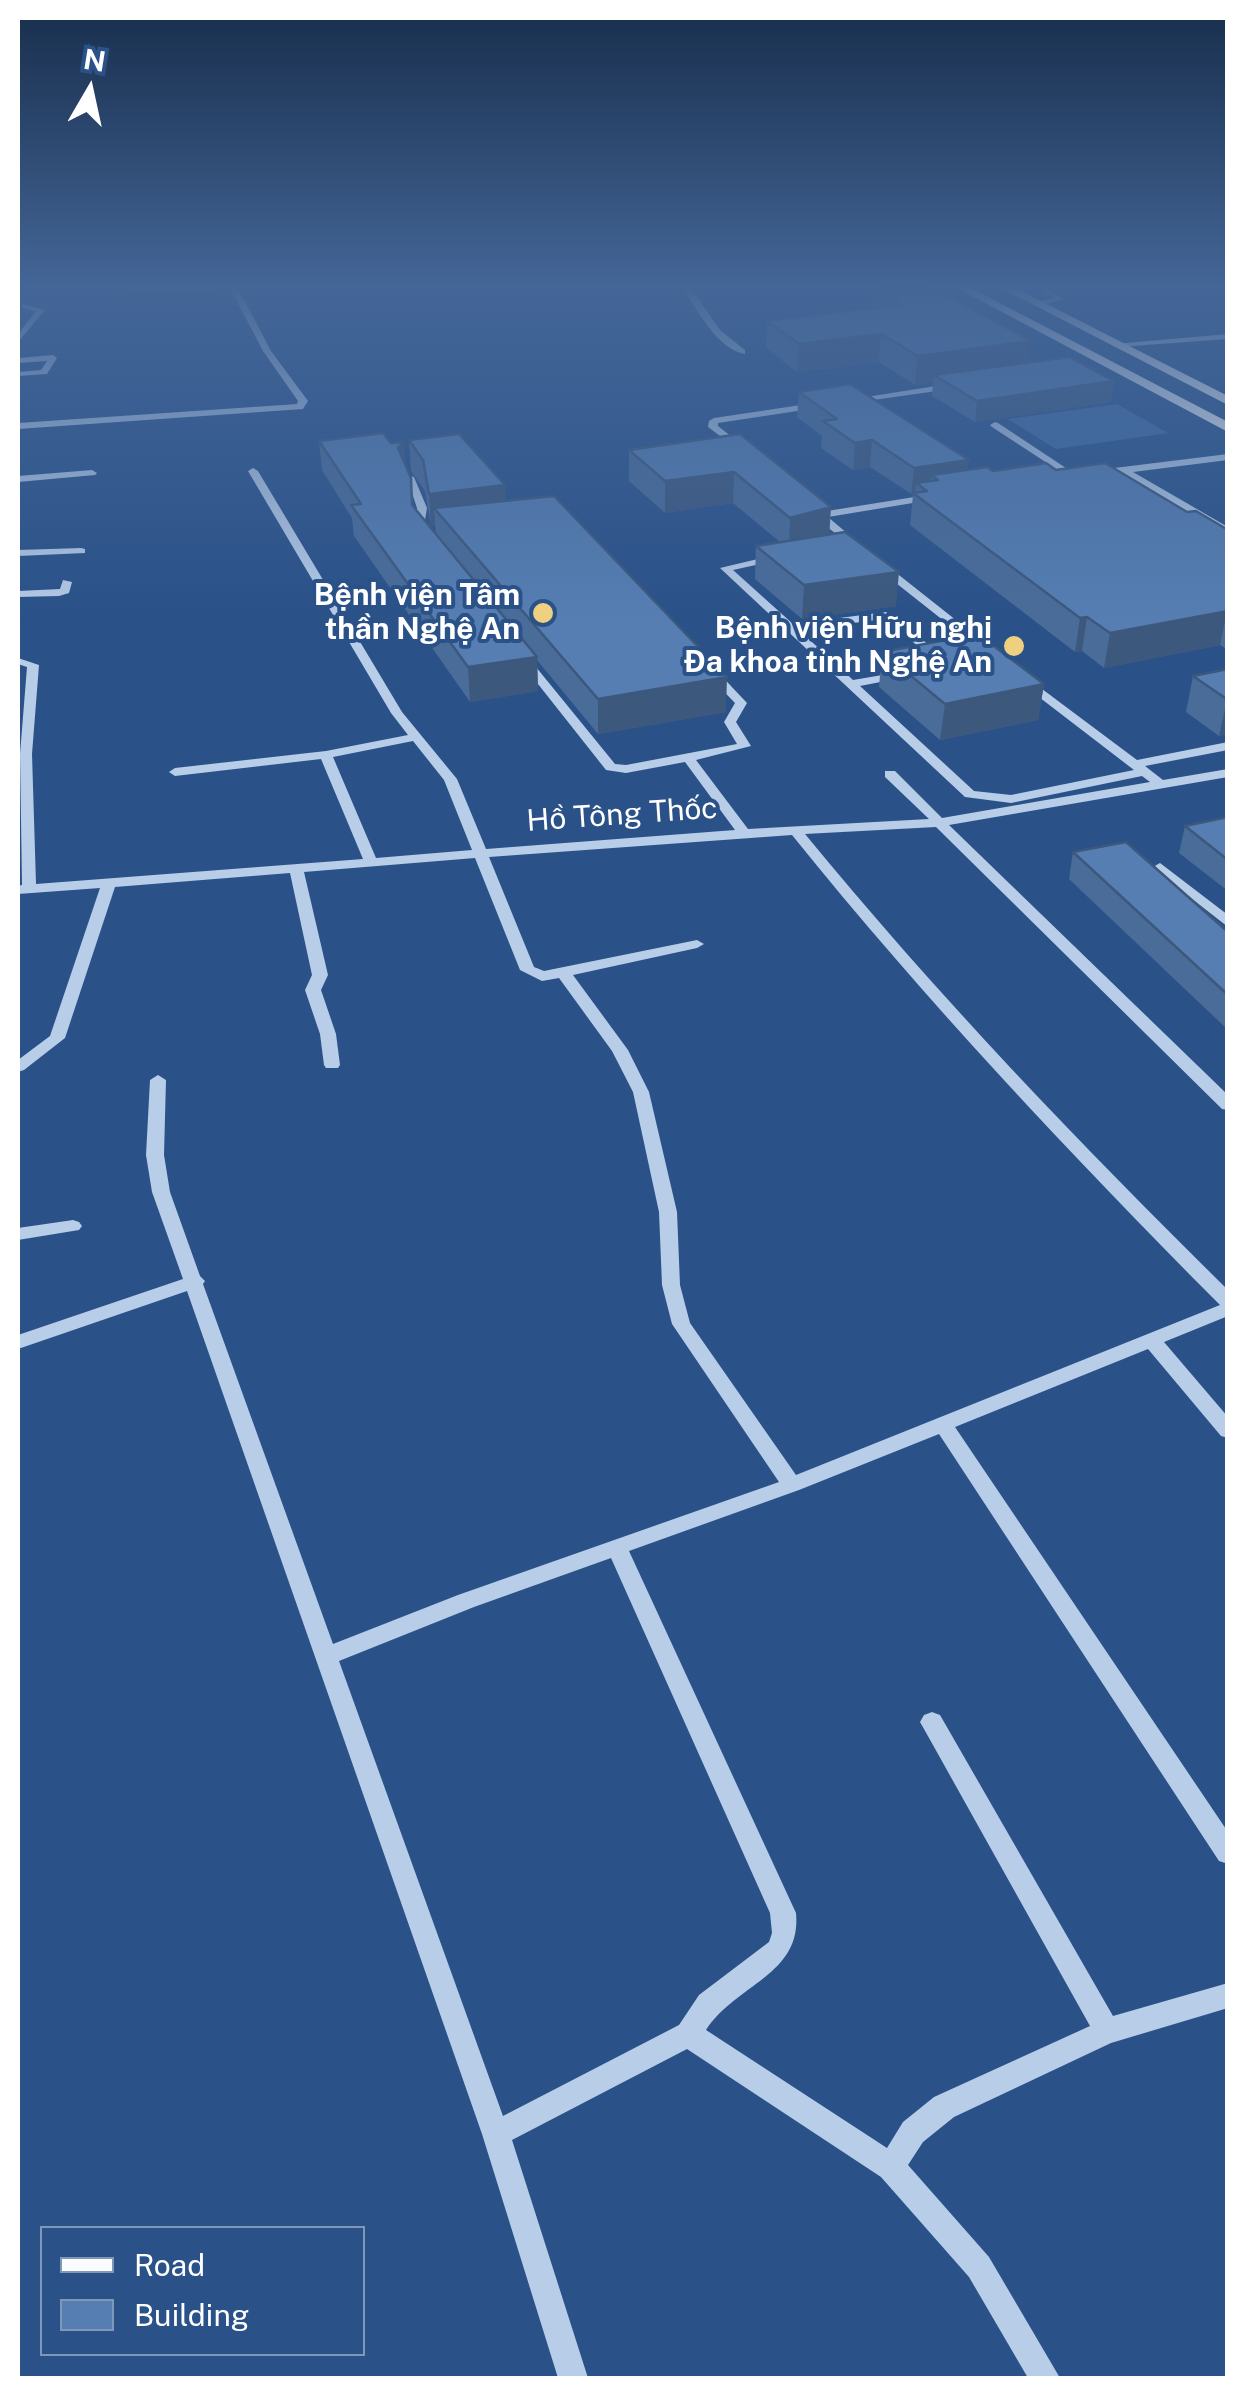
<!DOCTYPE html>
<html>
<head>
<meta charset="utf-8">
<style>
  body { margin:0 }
  #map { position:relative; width:1245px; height:2396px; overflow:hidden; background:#2a5289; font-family:"Public Sans",sans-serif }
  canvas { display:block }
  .frame { position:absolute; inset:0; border:20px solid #fff; pointer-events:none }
  .legend { position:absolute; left:40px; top:2226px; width:325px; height:130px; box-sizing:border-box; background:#2a5289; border:2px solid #7f97b8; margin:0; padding:12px 18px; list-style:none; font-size:30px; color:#fff }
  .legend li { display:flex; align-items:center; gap:20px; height:50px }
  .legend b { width:50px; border:2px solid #7f97b8 }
  .north { position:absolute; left:40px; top:40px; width:100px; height:100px; -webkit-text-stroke:8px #2a5289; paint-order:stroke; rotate:9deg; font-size:28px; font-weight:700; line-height:40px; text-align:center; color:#fff }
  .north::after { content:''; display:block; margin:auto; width:35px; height:45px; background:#fff; clip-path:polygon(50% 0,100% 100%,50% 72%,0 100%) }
</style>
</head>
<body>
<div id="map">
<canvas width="1245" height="2396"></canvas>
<div class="frame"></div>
<ul class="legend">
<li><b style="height:12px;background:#fafcfe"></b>Road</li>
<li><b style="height:28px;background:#567eb2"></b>Building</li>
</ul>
<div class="north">N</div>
</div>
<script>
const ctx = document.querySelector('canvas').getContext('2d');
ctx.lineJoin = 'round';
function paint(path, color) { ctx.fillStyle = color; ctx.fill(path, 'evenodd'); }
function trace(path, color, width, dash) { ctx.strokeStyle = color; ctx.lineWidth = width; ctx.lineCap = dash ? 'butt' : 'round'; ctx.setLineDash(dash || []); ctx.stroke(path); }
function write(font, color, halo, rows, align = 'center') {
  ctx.font = font + ' "Public Sans",sans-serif'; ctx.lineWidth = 8; ctx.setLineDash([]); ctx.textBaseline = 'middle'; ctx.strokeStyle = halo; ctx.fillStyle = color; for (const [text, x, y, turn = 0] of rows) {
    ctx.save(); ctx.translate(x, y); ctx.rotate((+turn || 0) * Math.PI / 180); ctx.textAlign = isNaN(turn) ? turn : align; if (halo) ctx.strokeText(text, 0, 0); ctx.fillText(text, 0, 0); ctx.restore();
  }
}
const green = new Path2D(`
  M1117,404L1168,433L1056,449L1008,419Z`);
const minor = new Path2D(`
  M121,288H218L214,290H125Z
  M230,288H238L271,351L308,401L303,409L18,429V423L297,404L298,401L263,351Z
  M683,288H691L720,330L745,350V354C717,349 698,311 683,288Z
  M1036,288H1045L1064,299L1038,306V302L1053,298Z
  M22,304L45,310L18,342V334L36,311L22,308Z
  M1228,334V339L1118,347L1114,344Z
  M53,355L57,358L47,374L18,376V372L41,370L47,361L18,363V358Z
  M955,383L958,388L852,403L847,400Z
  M821,402L824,407L718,423V426L746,448V452L743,453L708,427L709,421L714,418Z
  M995,422L998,423L1078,476L1070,478L992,427L990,425Z
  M1228,454V460L1133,472L1228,527V535L1121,473L1098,476L1093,473L1098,470Z
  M253,468L258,471L402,712L457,779L486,849L735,830L685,762L626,773L606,770L519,660L517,658L523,654L527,656L615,764L626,765L737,744L724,722L735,703L704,671L714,668L747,703L736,722L751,746L696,760L748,829L929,819L885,777V771H895L942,818L1150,782L1142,776L1011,803L965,797L720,568L779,554L784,557L783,559L733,570L793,624L886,612L946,658V662H938L884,619L799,630L853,680L906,671V677L860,686L974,791L1011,795L1134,770L1022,684V678L1026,677L1137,760L1228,742V750L1145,766L1163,780L1228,769V777L949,825L1228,1095V1110L1222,1109L936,827L805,834C937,995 1080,1144 1228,1290V1316L1164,1342L1228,1417V1438L1221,1436L1148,1349L955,1427L1228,1832V1864L1219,1861L939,1434L799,1490L629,1551L796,1913C802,1975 736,1984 706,2030L887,2148L903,2122L934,2097L1090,2026L924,1729L920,1722L924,1715L932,1712L940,1715L1113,2016L1228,1983V2008L1111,2043L954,2117L923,2142L908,2165L989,2257L1060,2378H1028L969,2277L881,2177L687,2049L512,2140L588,2378H558L482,2134L187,1291L18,1349V1335L183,1279L152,1192L146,1155L150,1080L158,1075L166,1080L164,1155L170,1192L200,1276L205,1281L203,1284L333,1644L458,1595L779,1482L672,1324L662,1285L659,1212L633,1092L612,1051L559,978L542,981L520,970L475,858L304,872L328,975L321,990L336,1034L340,1065L338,1068H326L324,1065L320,1034L305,990L312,975L290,873L115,887L65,1038L24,1070L18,1072V1060L50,1036L100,888L18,894V886L22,885L20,754L27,667L18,664V658L39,665L32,754L36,884L363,859L321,759L175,776L169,772L175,768L326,751L408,735L391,713L248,471ZM413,741L444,780L472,850L376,858L333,757ZM792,835C925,1000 1070,1154 1220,1305L796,1475L690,1323L680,1285L677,1212L649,1092L628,1050L573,975L697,948L704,944L697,940L544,971L534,967L489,857ZM611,1558L770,1913L772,1933L769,1942L699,1995L679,2025L503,2116L339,1661L474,1607Z
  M92,470L97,473L95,475L18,482V476Z
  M406,475L414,477L427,508L424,526L428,538H420L414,526L417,508Z
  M933,494L938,497L937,499L828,517L861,545L862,547L857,550L818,520L819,514L814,509L819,506L827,511Z
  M81,548L85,549V553L18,556V550Z
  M877,564H885L990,647V651H982L877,568Z
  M63,580L72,582L69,593L59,596L18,597V591L60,589Z
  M1160,863L1228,915V927L1155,870L1153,867Z
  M73,1220L79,1222L82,1226L79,1230L18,1240V1228Z`);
const major = new Path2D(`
  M957,288H971L1228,422V432Z
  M1001,288H1015L1228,396V405Z`);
const wall = new Path2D(`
  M872,288H932L1028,362L1114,381L1111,402L975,422L932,396L933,382L915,385L879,362L797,372L766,348L767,321L871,308Z
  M799,392L968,470L993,471L1056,470L1187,512L1228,530V650L1220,645L1104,668L1082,651L1075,652L910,525L913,495L870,467L853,470L821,448L822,436L797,417Z
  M740,434L829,534L896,606L802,619L755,579L756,546L780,542L733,503L665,513L629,481V450Z
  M409,440L506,501L726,712L598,734L537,660L538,691L470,702L354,536L352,518L322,470L319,441L405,464L411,478L413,506L436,534L435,525L431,526L425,491L411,471Z
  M882,652L1044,684L1038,720L940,740L879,687Z
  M1228,669V734L1219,736L1186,712L1193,676Z
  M1228,817V891L1179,853L1185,826Z
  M1073,852L1228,932V1030L1069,879Z`);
const shadedWall = new Path2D(`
  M881,334L879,362L797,372L799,344Z
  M1031,341L1027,370L934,375L933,382L915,385L918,356Z
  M1114,381L1111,402L975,422L977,401Z
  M872,440L870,467L853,470L855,443Z
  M404,442L406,472L398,448Z
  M969,460L966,487L938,480L931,475L929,493L916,483L915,494L913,493L911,495L914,468Z
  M734,472L733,503L665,513V481Z
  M505,485L506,517L434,508L435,525L431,526L429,494Z
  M831,507L829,539L789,550L790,518Z
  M899,572L896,606L802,619L804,585Z
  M1227,611L1220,645L1104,668L1110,633Z
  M1087,617L1082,651L1075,652L1080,618Z
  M537,657L538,691L470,702L468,667Z
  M727,677L726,712L598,734V699Z
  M1044,684L1038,720L940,740L945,704Z
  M1227,700L1228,734L1219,736Z`);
const building = new Path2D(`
  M875,288H932L1031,341L918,356L881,334L799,344L767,321L901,304Z
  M1069,357L1114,381L977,401L934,375Z
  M850,384L969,460L914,468L872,440L855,443L823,421L837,419L799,392Z
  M383,433L391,443L404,442L398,448L411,478L412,505L537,657L468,667L351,505L361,504L319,441Z
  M459,434L505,485L429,494L423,460L409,440Z
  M740,434L831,507L790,518L734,472L665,481L629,450Z
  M1046,463L1056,470L1105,463L1187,512L1196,511L1228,530V611L1110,633L1087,617L1080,618L913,493L927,491L916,483L938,480L931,475L987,467L993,471Z
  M554,496L727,677L598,699L434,508Z
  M845,532L899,572L804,585L756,546Z
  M978,634L1044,684L945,704L882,652Z
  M1228,669V700L1193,676Z
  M1228,817V860L1185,826Z
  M1126,842L1228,932V995L1073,852Z`);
const markers = [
  [543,613,12,"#efd080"],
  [1014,646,12,"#efd080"]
];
const farPoinames = [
  ["Bệnh viện Tâm",520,596],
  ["thần Nghệ An",520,630],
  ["Bệnh viện Hữu nghị",992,629],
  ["Đa khoa tỉnh Nghệ An",992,663]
];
const farStreetnames = [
  ["Hồ Tông Thốc",622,815,-4]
];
paint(green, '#3f6ca5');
paint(minor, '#b8cde8');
paint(major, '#fafcfe');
paint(wall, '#4a6c99');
paint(shadedWall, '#3c587d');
paint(building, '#567eb2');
trace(building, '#3c587d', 2.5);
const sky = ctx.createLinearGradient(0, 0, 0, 623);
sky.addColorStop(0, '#172d4b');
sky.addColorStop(0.46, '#446697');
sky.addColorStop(1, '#44669700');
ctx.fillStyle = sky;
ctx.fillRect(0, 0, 1245, 623);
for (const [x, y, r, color] of markers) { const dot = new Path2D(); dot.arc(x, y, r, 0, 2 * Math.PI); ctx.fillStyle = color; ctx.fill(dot); trace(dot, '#2a5289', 4); }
write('bold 30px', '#fff', '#2a5289', farPoinames, 'right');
write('30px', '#fff', '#2a5289', farStreetnames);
</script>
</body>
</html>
